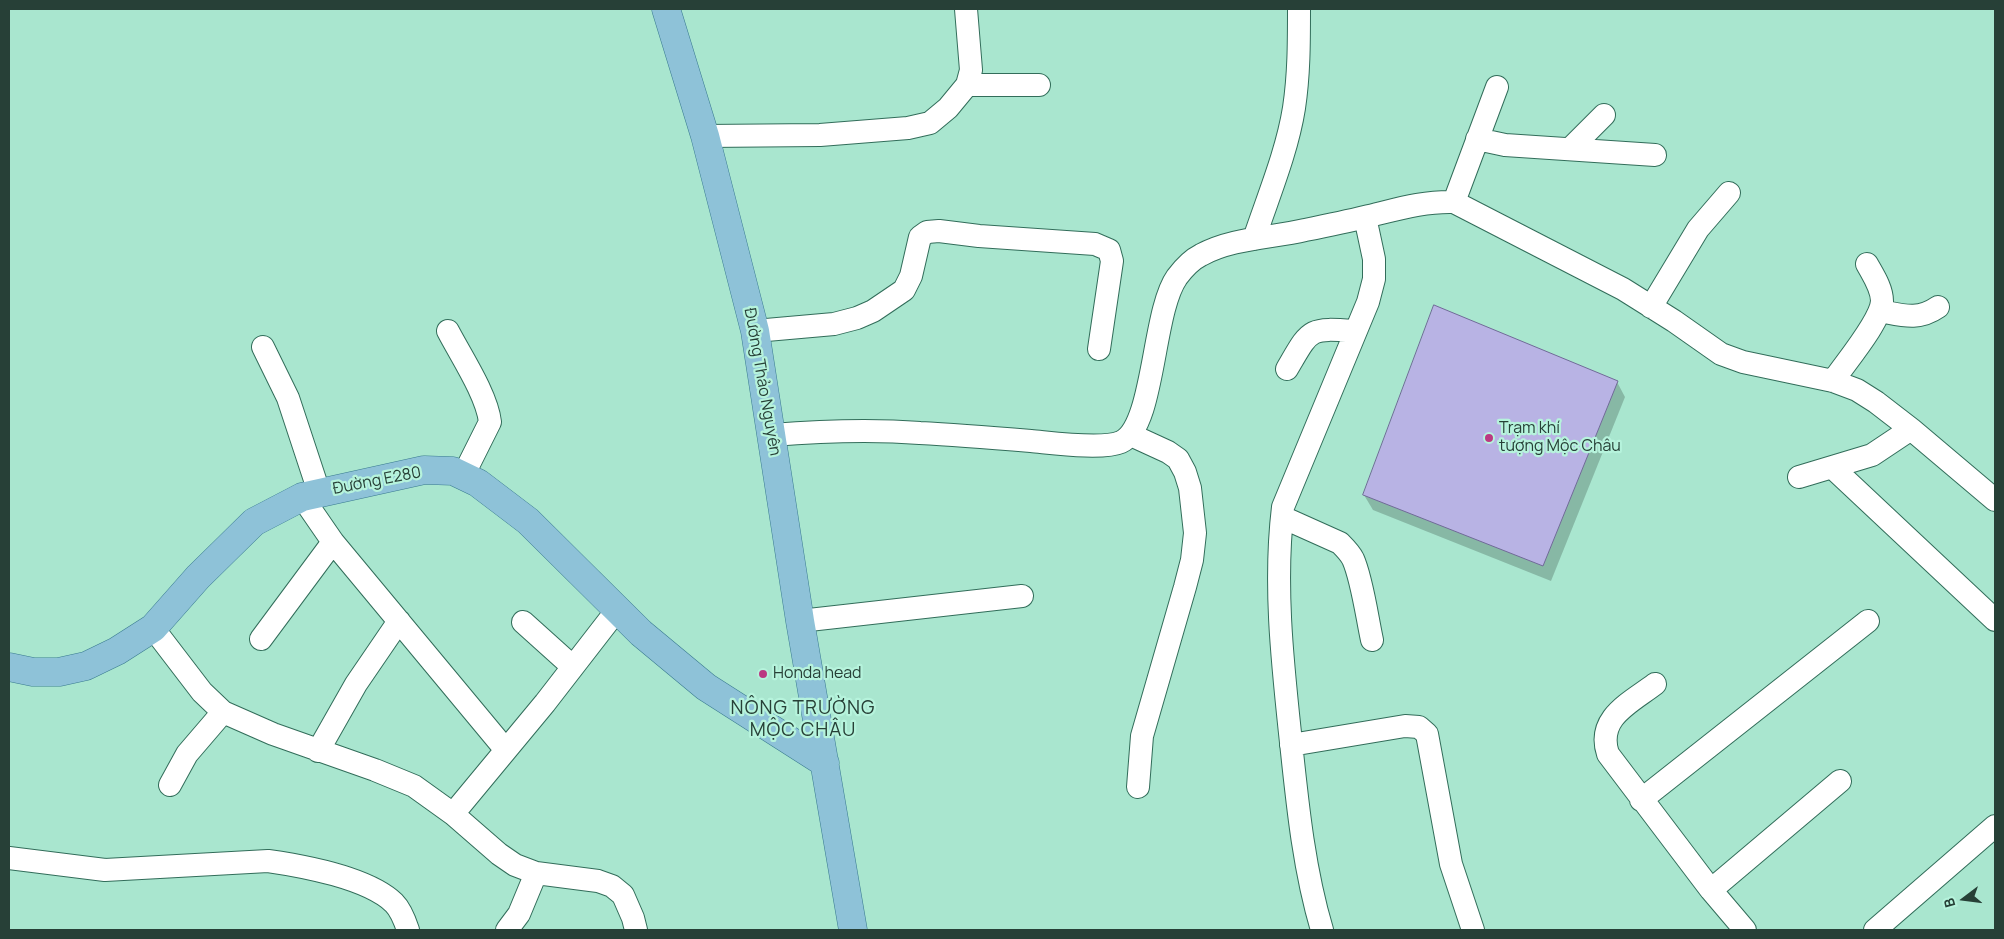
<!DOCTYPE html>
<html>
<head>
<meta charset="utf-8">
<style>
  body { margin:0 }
  #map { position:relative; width:2004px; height:939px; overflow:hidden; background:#a9e6cf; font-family:Manrope,sans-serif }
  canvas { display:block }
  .frame { position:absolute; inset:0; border:10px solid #274037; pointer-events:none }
  .north { position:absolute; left:1939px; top:874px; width:50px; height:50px; -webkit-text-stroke:4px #b6f3dc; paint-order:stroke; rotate:255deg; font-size:14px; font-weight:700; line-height:20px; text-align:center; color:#274037 }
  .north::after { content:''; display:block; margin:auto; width:18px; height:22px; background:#274037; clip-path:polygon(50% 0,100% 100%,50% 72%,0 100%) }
</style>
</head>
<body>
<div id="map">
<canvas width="2004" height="939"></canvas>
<div class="frame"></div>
<div class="north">B</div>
</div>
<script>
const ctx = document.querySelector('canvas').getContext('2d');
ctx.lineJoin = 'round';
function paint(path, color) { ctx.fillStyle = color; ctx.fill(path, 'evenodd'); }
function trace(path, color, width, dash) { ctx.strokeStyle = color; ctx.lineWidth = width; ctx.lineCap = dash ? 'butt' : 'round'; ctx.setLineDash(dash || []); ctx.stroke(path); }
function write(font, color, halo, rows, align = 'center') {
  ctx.font = font + ' Manrope,sans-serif'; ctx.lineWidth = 4.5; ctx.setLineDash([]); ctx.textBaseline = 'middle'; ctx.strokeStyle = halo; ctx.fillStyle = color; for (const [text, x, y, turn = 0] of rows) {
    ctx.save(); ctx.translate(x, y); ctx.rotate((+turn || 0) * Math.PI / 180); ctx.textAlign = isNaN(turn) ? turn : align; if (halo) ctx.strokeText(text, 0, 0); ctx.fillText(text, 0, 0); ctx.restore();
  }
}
const shadow = new Path2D(`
  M1617,382L1625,397L1551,581L1373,510L1364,495Z`);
const building = new Path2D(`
  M1434,305L1618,381L1543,566L1363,495Z`);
const minor = new Path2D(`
  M967,85H1039
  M705,136L820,135L908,128L930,123L948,108L967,85L971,70L966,9
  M1477,139L1505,145L1655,155
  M1570,149L1604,115
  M1454,202L1497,87
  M1254,239C1268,197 1287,152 1294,108C1299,75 1299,42 1299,9
  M1651,307L1698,229L1729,193
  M1880,311C1902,315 1918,321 1938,307
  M448,331C461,356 487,395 490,422L463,476
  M755,331L834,324L857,318L873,311L904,290L911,276L920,237L927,232L939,231L979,236L1095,244L1109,250L1112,261L1099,349
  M263,347L288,398L319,492
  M1287,369C1311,328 1308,328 1355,331
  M1833,381C1845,363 1881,321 1882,301C1882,288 1873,275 1867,264
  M772,435C821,431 870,429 920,433C957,435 994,438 1031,441C1053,443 1102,450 1121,442C1155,426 1152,312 1177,277C1183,269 1191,260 1201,255C1232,238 1271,238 1305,230C1325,226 1345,222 1365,217C1395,210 1423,201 1454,202L1623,289L1674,321L1721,354L1743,362L1833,381L1857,390L1876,402L1911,429L1995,500
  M1131,435L1168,452L1178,459L1185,472L1190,488L1195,533L1192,560L1185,587L1142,736L1138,787
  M1833,468L1995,620
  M1799,477L1872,455L1911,429
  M302,497L333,542L505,749
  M1282,517L1340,543C1345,548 1350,553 1353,559C1362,579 1367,617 1372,640
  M800,621L1022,596
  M523,622L573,667
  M153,628L202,692L223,712L273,734L375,770L414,786L453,814L499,854L515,865L536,873L598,881L612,886L623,895L633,918L636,930
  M261,639L333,542
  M1655,684C1630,703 1596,718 1608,754L1711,890L1745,930
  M1291,745L1405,726L1419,727L1427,734L1451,864L1473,930
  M318,751L356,684L399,621
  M170,785L187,754L223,712
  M1641,800L1868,621
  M453,814L545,703L617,610
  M9,858L105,870L268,861C303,866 368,878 394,903C401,910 405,921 408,930
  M1711,890L1840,781
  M507,930L519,914L536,873
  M1322,930C1303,866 1297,799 1290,733C1282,658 1274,582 1283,507L1368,302L1374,279V259L1365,217
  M1875,930L1995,826`);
const major = new Path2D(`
  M666,9L705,136L755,331L800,621L853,930
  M9,667L33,672H59L86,666L117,651L153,628L198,577L254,522L302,497L424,470L453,471L478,483L528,521L641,633L706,687L825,763`);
const markers = [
  [1489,438,5,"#bb3982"],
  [763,674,5,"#bb3982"]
];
const streetNames = [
  ["Đường Thảo Nguyên",762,382,80],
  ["Đường E280",377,481,-11]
];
const poiNames = [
  ["Trạm khí",1499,429],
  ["tượng Mộc Châu",1499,447],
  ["Honda head",773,674]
];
const quarterNames = [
  ["NÔNG TRƯỜNG",803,709],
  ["MỘC CHÂU",803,731]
];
paint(shadow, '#0003');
paint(building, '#b8b3e4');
trace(building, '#706a97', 1);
trace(minor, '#326d5a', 24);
trace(major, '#397a8f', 29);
trace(minor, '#fff', 22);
trace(major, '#8ec2d8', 28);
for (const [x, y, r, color] of markers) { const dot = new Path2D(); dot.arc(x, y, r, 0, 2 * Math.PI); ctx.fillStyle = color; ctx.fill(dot); trace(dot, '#b6f3dc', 2); }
write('16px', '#274037', '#b6f3dc', streetNames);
write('16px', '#274037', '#b6f3dc', poiNames, 'left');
ctx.letterSpacing = '1px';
write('19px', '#274037', '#b6f3dc', quarterNames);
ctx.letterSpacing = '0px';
</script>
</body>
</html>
